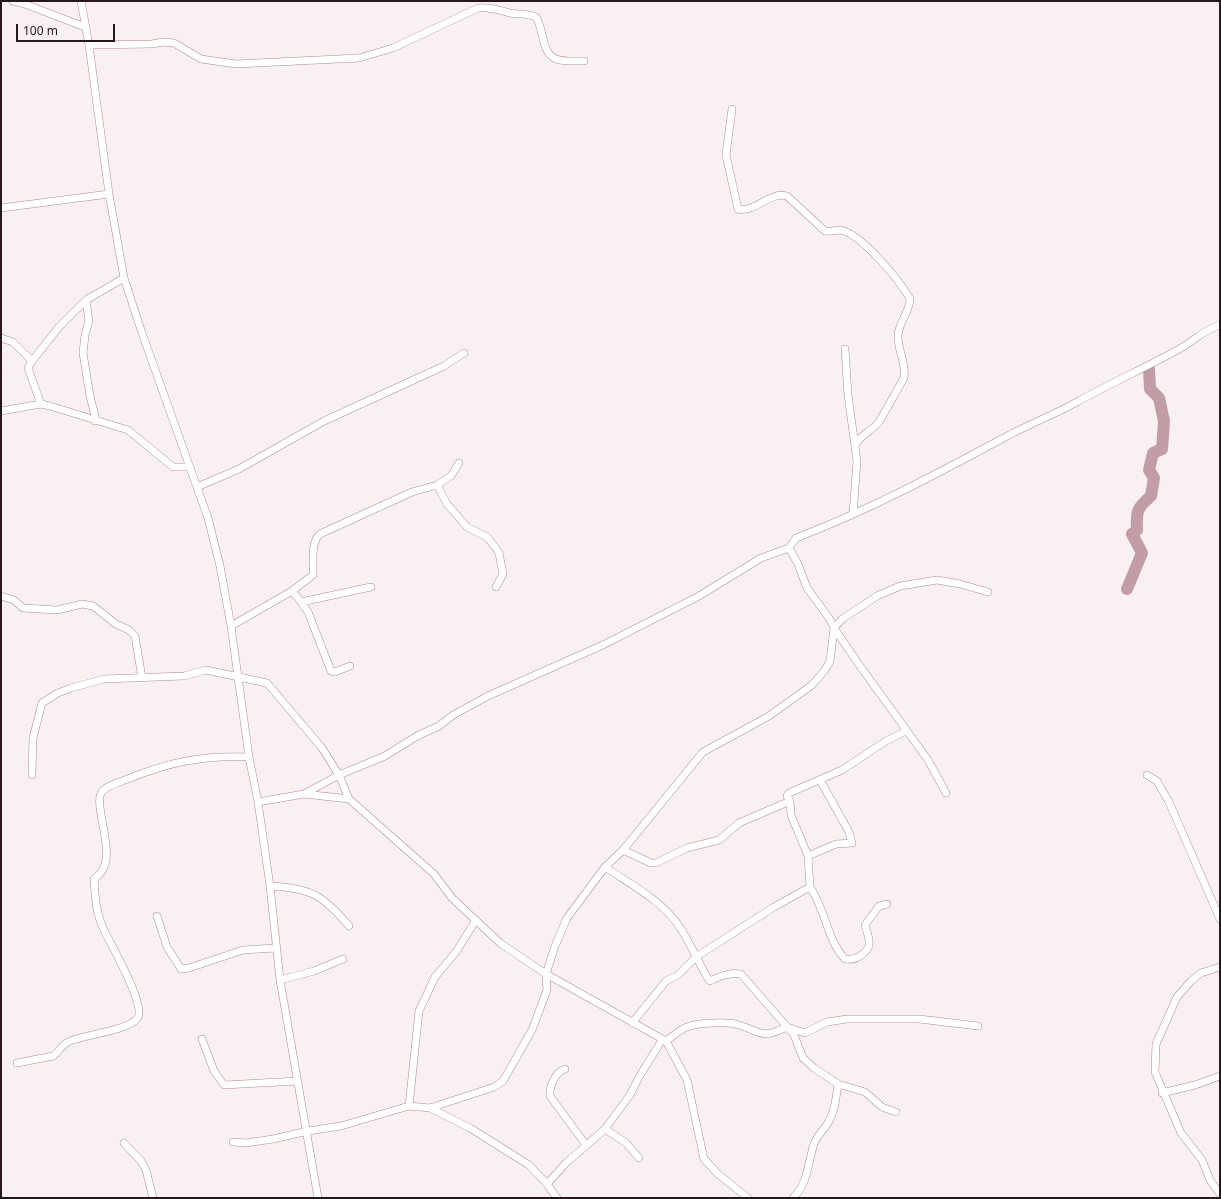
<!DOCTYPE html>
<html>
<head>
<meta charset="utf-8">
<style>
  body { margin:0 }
  #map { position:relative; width:1221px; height:1199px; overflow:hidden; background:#f9f0f2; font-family:"Noto Sans",sans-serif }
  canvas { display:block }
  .frame { position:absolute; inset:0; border:2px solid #26171b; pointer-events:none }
  .scale { position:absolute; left:16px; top:24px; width:99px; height:18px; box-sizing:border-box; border:2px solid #26171b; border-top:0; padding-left:5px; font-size:12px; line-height:14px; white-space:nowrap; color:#26171b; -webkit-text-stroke:3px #f9f0f2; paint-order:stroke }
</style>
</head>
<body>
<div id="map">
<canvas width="1221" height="1199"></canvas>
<div class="frame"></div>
<div class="scale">100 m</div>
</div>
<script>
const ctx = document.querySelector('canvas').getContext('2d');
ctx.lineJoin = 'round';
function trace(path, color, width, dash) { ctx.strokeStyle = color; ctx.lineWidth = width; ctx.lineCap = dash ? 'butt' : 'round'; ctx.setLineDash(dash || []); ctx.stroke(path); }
const river = new Path2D(`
  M1127,589L1142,553L1132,534L1137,530C1136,511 1137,508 1151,496L1154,478L1149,470L1153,453L1162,449L1164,421L1159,398L1150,389L1149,369`);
const minor = new Path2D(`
  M13,1L25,4L85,27
  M81,1L89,45L109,194L124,278L142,333L208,518L220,566L231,626L249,757L258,802L270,886L280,980L318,1198
  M89,45L152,44L163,42L174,43L201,59L236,64L359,58L393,48L478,8C490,7 499,10 510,13C520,15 526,13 536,17C544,29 541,53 556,59C563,62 576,61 584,61
  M732,109L726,155L738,209C755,213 770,191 787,196L825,231C830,232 835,230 840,230C861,233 900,281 910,299C910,311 899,322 898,335C897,349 907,364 904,378L879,422C871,432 859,435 855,446
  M1,208L109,194
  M86,300L89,321L85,335L83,353L90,396L95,416V421
  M1,338L13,342L32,361L28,368L41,404
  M845,349L848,395L857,461L853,514
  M32,361L59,327L86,300L124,278
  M1,411L41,404L50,406L128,430L173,467H189
  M437,485L447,504L467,527L487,537L495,547L499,553L503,574L496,587
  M197,487L239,469L324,421L444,366L464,353
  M789,548L798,564L807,588L829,618L834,628L860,666L928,760L946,793
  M292,591L301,602L371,587
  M1,596L14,600L23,608L57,610L82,604L93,606L116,624L129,630L135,636L142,678
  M301,602L308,612L331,671L335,672L350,666
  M231,626L292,591L313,575C314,562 310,543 320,534L412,492L437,485L451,476L459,463
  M32,775L33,738L42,703L58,693L71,688L104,679L184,676L206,670L267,683L322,748L339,775L349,799L434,874L452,898L500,943L546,974L666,1041L687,1080L704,1159L718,1174L748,1198
  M1147,775L1157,781L1169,802L1220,919
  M304,794L339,775L385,756L417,736L439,726L453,715L488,696L605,644L699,596L761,558L789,548L796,538C872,509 940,472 1011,434C1033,423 1055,414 1077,402C1111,383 1147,367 1181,348C1195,340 1205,329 1220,325
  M258,802L304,794L349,799
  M623,850L651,863H656L687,848L719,840L739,823L790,801
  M808,856L836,844L852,843L849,832L820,780
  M605,867C632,885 663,901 681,929C691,945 699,964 709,980L710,981C720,976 730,972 741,974L794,1035L803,1058L814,1068L838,1084L865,1092L882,1107L896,1112
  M270,886C311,888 323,895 349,926
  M810,887C826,910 826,938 845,959C851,960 855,959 860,956C874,947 869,939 865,925L879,906L887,904
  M157,916L167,947L181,969L189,968L243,950L276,948
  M1220,967L1201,973L1191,981L1177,997L1156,1044L1155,1072L1181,1133L1202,1160L1210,1180L1220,1194
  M280,980L314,971L343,959
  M632,1023L666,981L678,975L696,957L774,907L810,887L808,856L791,815L790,801L787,796L789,793L842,770L886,741L906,731
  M202,1039L214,1071L224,1085L297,1081
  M666,1041C672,1037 679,1030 687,1027C697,1023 727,1021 739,1025C764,1033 761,1039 787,1027L805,1033L827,1022L847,1019H919L978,1026
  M17,1063L53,1056C59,1053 60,1045 70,1041C88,1034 125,1031 137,1019C148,1007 110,944 104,930C96,914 95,896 94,879C115,865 104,836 101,814C100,808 98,799 101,793C106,786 117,783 125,780C169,762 202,755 249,757
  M565,1069C555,1072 549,1087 550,1096L586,1145
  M1162,1093L1195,1085L1220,1076
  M409,1106L419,1011L435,977L456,952L476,920
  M430,1108L470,1128L529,1165L547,1184L557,1198
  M605,1129L626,1143L639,1158
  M233,1142L246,1143L273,1139L308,1131L341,1126L409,1106L430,1108L494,1087L503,1081L532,1030L547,990L546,974L555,946L567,918L605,867L623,850L703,752L769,716L812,685L825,670L830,661L834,628L842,619L877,596L900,586L937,580L960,584L988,592
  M124,1143L141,1161L146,1170L153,1198
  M547,1184L566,1163L605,1129L630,1095L639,1077L662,1040
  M793,1198C808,1184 808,1162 814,1144C817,1135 824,1130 828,1123C835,1111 836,1098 838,1084`);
trace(river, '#c39da6', 12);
trace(minor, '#b08993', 8);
trace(minor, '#fff', 7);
</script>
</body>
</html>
